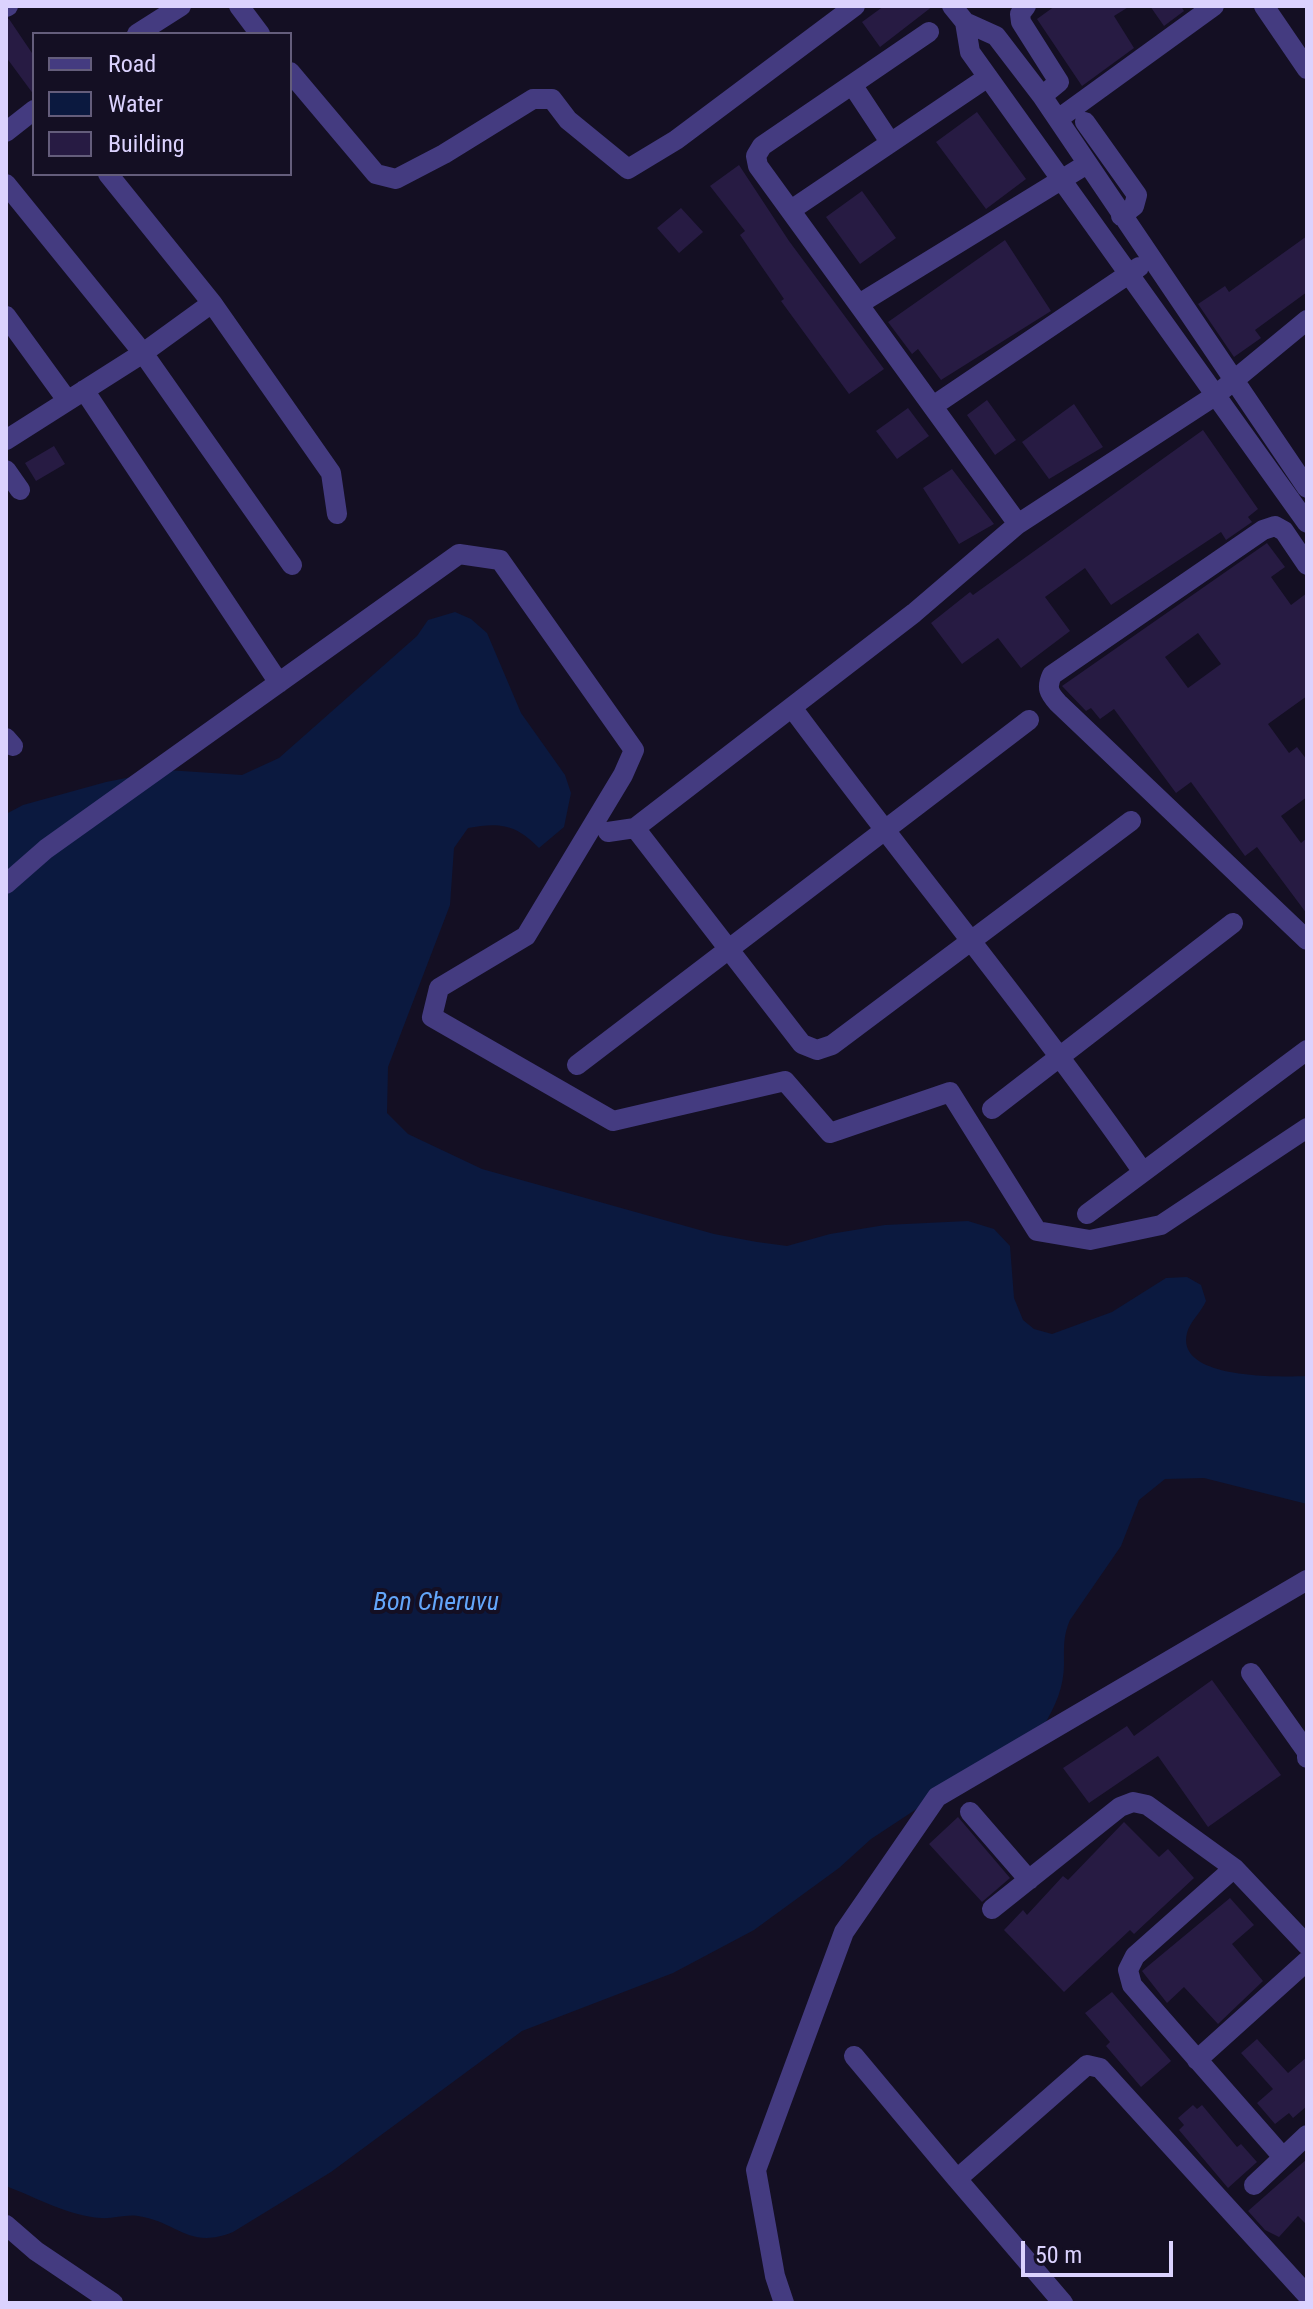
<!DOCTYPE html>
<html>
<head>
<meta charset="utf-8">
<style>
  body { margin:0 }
  #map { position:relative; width:1313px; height:2309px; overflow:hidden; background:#140f23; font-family:"Roboto Condensed",sans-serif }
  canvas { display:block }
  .frame { position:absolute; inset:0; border:8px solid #dbd2fe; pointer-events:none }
  .legend { position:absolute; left:32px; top:32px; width:260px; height:144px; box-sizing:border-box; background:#140f23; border:2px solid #645d7b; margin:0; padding:10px 14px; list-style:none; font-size:24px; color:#dbd2fe }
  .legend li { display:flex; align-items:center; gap:16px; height:40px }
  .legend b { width:40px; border:2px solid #645d7b }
  .scale { position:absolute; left:1021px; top:2241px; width:152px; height:36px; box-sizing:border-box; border:4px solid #dbd2fe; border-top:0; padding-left:10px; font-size:24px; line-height:28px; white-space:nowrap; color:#dbd2fe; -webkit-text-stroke:6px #140f23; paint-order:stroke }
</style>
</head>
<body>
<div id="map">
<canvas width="1313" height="2309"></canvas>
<div class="frame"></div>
<ul class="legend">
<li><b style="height:10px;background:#443b80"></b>Road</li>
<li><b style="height:22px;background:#0b193f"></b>Water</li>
<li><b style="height:22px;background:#271b43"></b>Building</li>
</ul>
<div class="scale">50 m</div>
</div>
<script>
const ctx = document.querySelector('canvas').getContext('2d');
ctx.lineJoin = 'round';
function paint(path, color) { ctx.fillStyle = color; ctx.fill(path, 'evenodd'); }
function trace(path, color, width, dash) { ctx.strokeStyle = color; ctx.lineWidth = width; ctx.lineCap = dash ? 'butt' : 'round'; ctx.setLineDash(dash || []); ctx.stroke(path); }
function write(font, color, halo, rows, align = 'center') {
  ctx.font = font + ' "Roboto Condensed",sans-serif'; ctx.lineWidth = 8; ctx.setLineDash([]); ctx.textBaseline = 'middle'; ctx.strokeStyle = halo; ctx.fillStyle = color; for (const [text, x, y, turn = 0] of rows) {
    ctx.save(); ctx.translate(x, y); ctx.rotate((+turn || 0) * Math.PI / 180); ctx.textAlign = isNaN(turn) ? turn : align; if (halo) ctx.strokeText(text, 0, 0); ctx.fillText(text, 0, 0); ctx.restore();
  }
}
const water = new Path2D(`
  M455,612L471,619L487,633L521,713L565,775L571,793L564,827L539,848C516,824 499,822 468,828L454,848L450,905L388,1067L387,1113L408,1134L482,1169L714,1234L757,1242L787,1246L830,1234L885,1225L968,1221L994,1229L1010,1246L1014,1298L1023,1320L1034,1329L1052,1334L1112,1312L1166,1278L1187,1277L1201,1285L1206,1301C1202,1311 1189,1323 1187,1333C1175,1380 1281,1377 1307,1376V1504L1204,1478L1165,1479L1139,1500L1121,1546L1070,1620C1063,1636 1064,1647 1064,1664C1064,1687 1055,1707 1044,1725L871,1839L839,1868L754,1930L673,1973L522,2031L331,2172L233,2232C189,2250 178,2222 138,2216C126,2214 113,2219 101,2218C69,2216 35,2197 6,2186V814L23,805L106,782L167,770L242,775L279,758L417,636L428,620Z`);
const building = new Path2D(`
  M884,6H933L880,47L862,22Z
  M1055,6H1130L1114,16L1134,48L1082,86L1037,19Z
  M1150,6H1181L1184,11L1164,26Z
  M9,19L34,56V95L6,57V20Z
  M977,112L1026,179L986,209L936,142Z
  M739,165L789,241L884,369L849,394L781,301L784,299L740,235L745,231L710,186Z
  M862,191L896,238L860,264L826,217Z
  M681,208L703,232L679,253L657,228Z
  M1307,236V292L1255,330L1261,338L1234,357L1198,304L1225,286L1229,292Z
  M1005,240L1051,311L941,380L918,349L912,354L888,322Z
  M987,400L1016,440L995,455L967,415Z
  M1074,404L1103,447L1049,479L1022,442Z
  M908,408L929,436L897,459L876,431Z
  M1203,430L1258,509L1248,517L1252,522L1226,540L1221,532L1111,605L1085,568L1045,597L1070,631L1021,668L998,638L962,664L931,623L970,592L973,595Z
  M54,446L65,464L36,481L25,463Z
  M952,469L994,524L959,544L923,488Z
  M1267,543L1285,567L1271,577L1291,605L1307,593V696L1268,724L1289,753L1297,747L1307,760V797L1281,816L1301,843L1307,838V914L1257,847L1245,856L1191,782L1176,793L1114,709L1100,719L1091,708L1086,711L1062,686ZM1198,633L1221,664L1188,688L1165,657Z
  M1212,1680L1281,1775L1208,1827L1158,1756L1089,1803L1063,1768L1127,1726L1134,1736Z
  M958,1817L1010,1878L982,1902L929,1844Z
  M1124,1822L1159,1857L1168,1849L1194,1878L1134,1934L1130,1930L1064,1992L1004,1930L1023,1910L1027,1915L1063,1876L1068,1880Z
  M1230,1898L1254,1925L1232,1944L1263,1981L1218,2024L1184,1987L1167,2003L1142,1971Z
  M1112,1992L1171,2061L1141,2087L1106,2046L1110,2042L1085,2013Z
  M1257,2039L1288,2073L1307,2057V2106L1293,2118L1289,2113L1275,2124L1257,2103L1273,2089L1241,2053Z
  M1193,2105L1197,2109L1202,2105L1237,2147L1241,2144L1257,2162L1228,2188L1179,2130L1184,2125L1178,2118Z
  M1307,2159V2225L1298,2216L1279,2237L1265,2230L1248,2211Z`);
const minor = new Path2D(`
  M239,6L260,34
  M952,6L965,22L996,36L1042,96L1307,488
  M1026,6L1020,14L1021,22L1059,82L1042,96
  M1264,6L1307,69
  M6,7L8,6
  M965,22L970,52L1307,523
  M929,32L762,146L756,156L758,166L1018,524
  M137,34L181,6
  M290,72L376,174L396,179L444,154L533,99H552L568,120L628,169L676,140L855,6
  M853,86L890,142
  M1058,119L1214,6
  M1085,122L1137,195L1134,206L1121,216
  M6,132L34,110
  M108,174L212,303
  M6,184L143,353L292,565
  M791,210L988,77
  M859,304L1087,164
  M6,316L67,400
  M84,390L279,683
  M933,406L1139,267
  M6,440L143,353L212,303L331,473L337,514
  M6,470L20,490
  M1307,565L1284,531L1275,526L1263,530L1052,675C1046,688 1049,693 1058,703L1307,940
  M793,709C908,864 1032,1013 1143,1172
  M6,738L13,746
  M635,828L802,1044L817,1050L832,1045L1131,821
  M608,832L635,828L914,613L1018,524L1216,395L1307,320
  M6,884L46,849L459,554L500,560L634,750L623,775L526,936L439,988L432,1017L613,1121L785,1081L830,1133L950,1092L1037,1231L1090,1240L1161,1225L1307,1128
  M577,1065L1029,720
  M992,1109L1233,923
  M1087,1214L1307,1050
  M1251,1673L1307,1752V1758
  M970,1812L1029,1880
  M1234,1868L1135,1956L1128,1970L1132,1985L1282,2156
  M992,1909L1120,1807L1133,1802L1147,1805L1234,1868L1307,1945
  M854,2056L957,2179
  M1197,2060L1307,1961
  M1254,2185L1307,2135
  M6,2225L36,2251L113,2303
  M784,2303L775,2276L756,2170L844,1932L937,1797L1307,1580
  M1063,2303L957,2179L1087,2065L1100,2068L1307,2295`);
const waterNames = [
  ["Bon Cheruvu",436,1603]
];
paint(water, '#0b193f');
paint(building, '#271b43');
trace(minor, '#443b80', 20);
write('italic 26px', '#63a6fa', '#140f23', waterNames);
</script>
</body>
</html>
